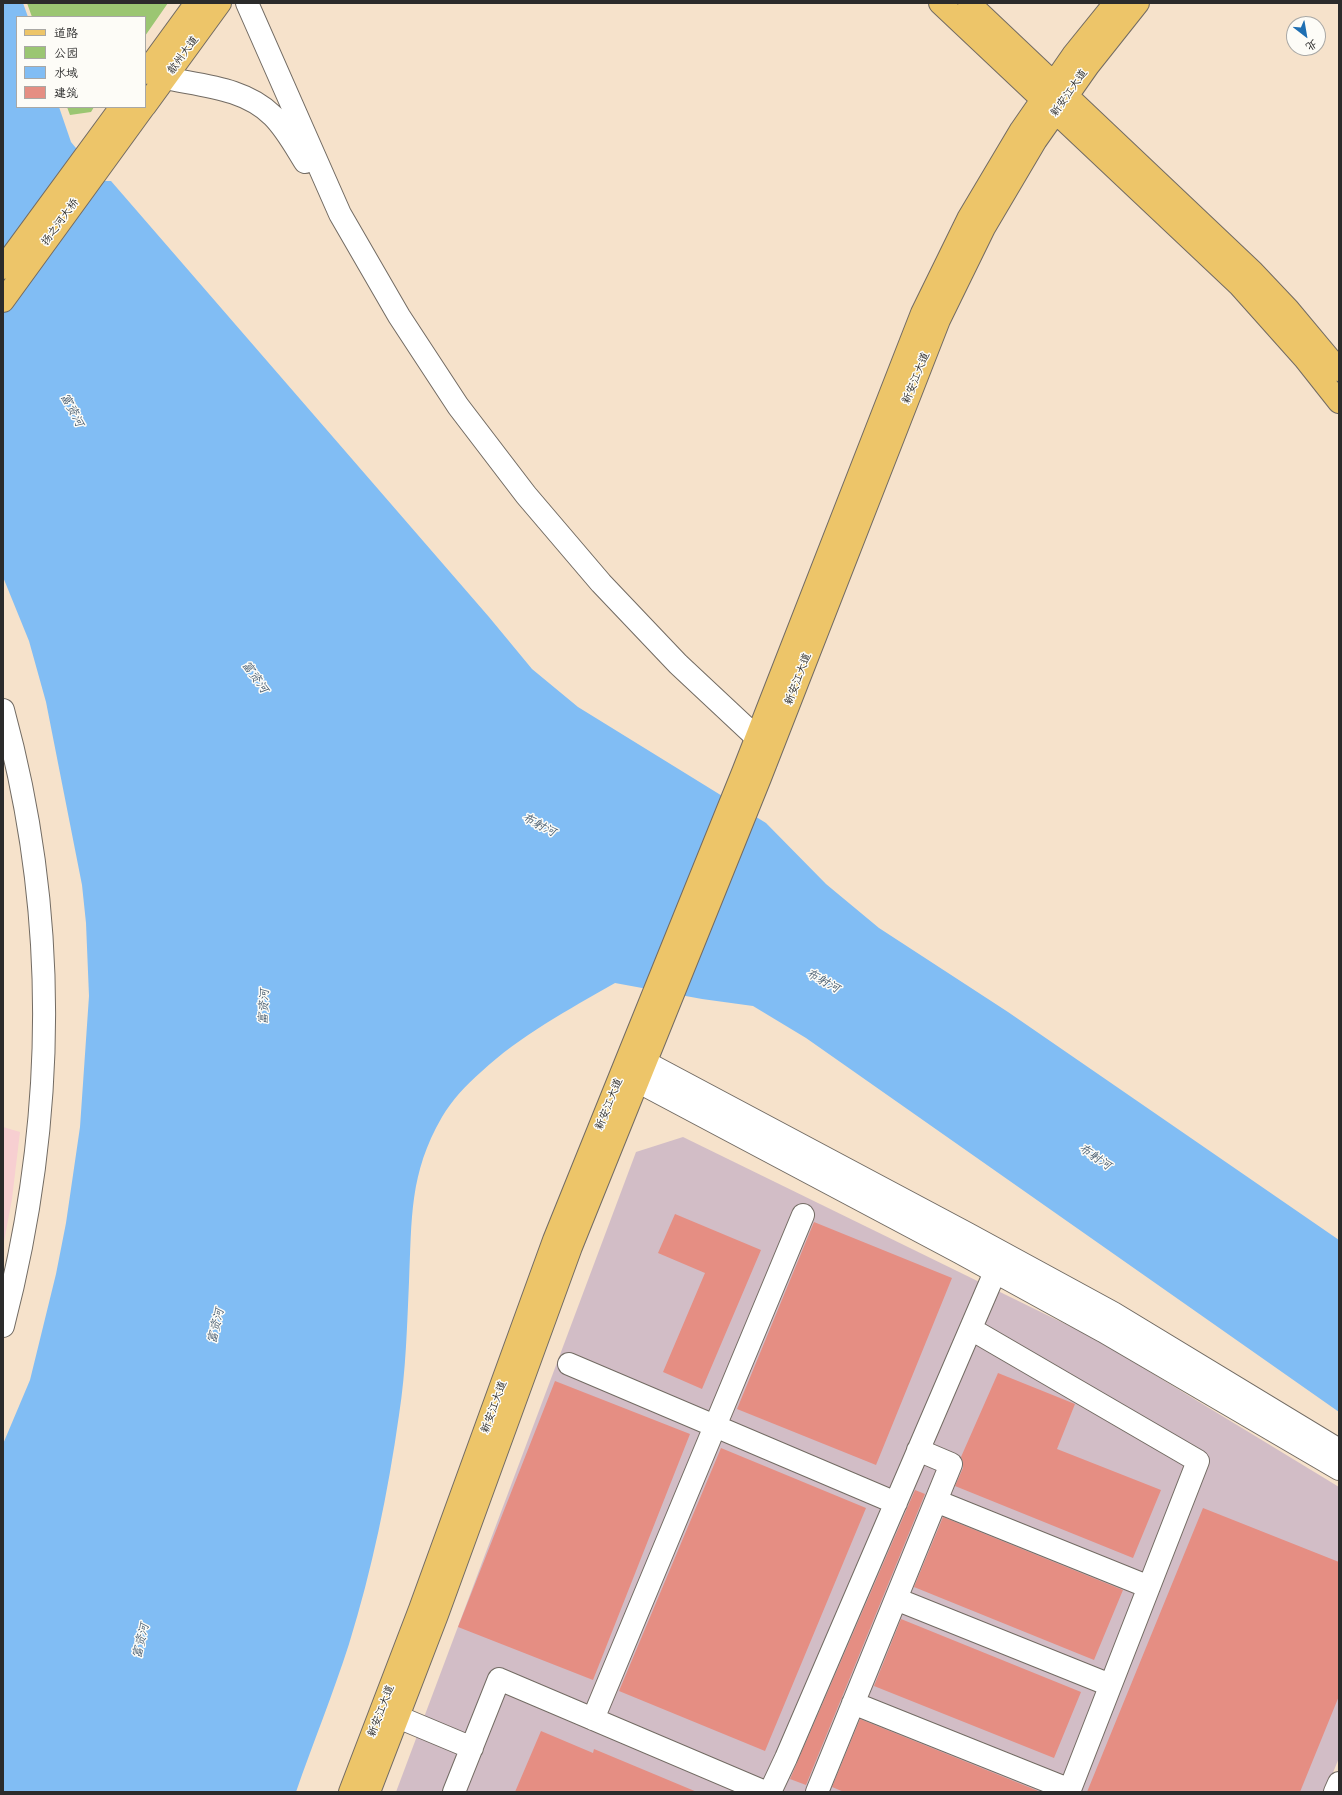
<!DOCTYPE html>
<html>
<head>
<meta charset="utf-8">
<style>
  body { margin:0 }
  #map { position:relative; width:1342px; height:1795px; overflow:hidden; background:#f6e2cb; font-family:Delius,"LXGW WenKai TC",sans-serif }
  canvas { display:block }
  .frame { position:absolute; inset:0; border:4px solid #2b2b2b; pointer-events:none }
  .legend { position:absolute; left:16px; top:16px; width:130px; height:92px; box-sizing:border-box; background:#fdfcf7; border:1px solid #a9a8a5; margin:0; padding:5px 7px; list-style:none; font-size:12px; color:#2b2b2b }
  .legend li { display:flex; align-items:center; gap:8px; height:20px }
  .legend b { width:20px; border:1px solid #a9a8a5 }
  .north { position:absolute; left:1286px; top:16px; width:40px; height:40px; box-sizing:border-box; background:#fdfcf7; border:1px solid #a9a8a5; border-radius:50%; rotate:149deg; font-size:11px; font-weight:700; line-height:16px; text-align:center; color:#2b2b2b }
  .north::after { content:''; display:block; margin:auto; width:14px; height:18px; background:#1f6fb2; clip-path:polygon(50% 0,100% 100%,50% 72%,0 100%) }
</style>
</head>
<body>
<div id="map">
<canvas width="1342" height="1795"></canvas>
<div class="frame"></div>
<ul class="legend">
<li><b style="height:5px;background:#edc569"></b>道路</li>
<li><b style="height:11px;background:#9bc672"></b>公园</li>
<li><b style="height:11px;background:#81bdf4"></b>水域</li>
<li><b style="height:11px;background:#e58e83"></b>建筑</li>
</ul>
<div class="north">北</div>
</div>
<script>
const ctx = document.querySelector('canvas').getContext('2d');
ctx.lineJoin = 'round';
function paint(path, color) { ctx.fillStyle = color; ctx.fill(path, 'evenodd'); }
function trace(path, color, width, dash) { ctx.strokeStyle = color; ctx.lineWidth = width; ctx.lineCap = dash ? 'butt' : 'round'; ctx.setLineDash(dash || []); ctx.stroke(path); }
function write(font, color, halo, rows, align = 'center') {
  ctx.font = font + ' Delius,"LXGW WenKai TC",sans-serif'; ctx.lineWidth = 3; ctx.setLineDash([]); ctx.textBaseline = 'middle'; ctx.strokeStyle = halo; ctx.fillStyle = color; for (const [text, x, y, turn = 0] of rows) {
    ctx.save(); ctx.translate(x, y); ctx.rotate((+turn || 0) * Math.PI / 180); ctx.textAlign = isNaN(turn) ? turn : align; if (halo) ctx.strokeText(text, 0, 0); ctx.fillText(text, 0, 0); ctx.restore();
  }
}
const built = new Path2D(`
  M3,1127L20,1132L12,1199L3,1247Z`);
const industrial = new Path2D(`
  M683,1137L1094,1338L1339,1487V1758L1325,1792H396L636,1152Z`);
const green = new Path2D(`
  M27,3H168L145,36V17H32Z
  M67,107H94L91,112L70,115Z`);
const water = new Path2D(`
  M3,3H23L28,17H17V107H59L71,142L103,181H111L489,617L532,669L578,707L766,823L826,884L879,928L1008,1012L1339,1240V1412L806,1038L753,1006L702,999L615,983C568,1010 521,1035 481,1072C466,1085 452,1100 442,1117C409,1174 412,1218 409,1282C407,1326 406,1371 399,1415C388,1493 372,1570 349,1644C333,1694 313,1743 296,1792H3V1444L30,1380L56,1274L66,1223L80,1127L89,996L86,923L82,885L46,702L29,641L3,577Z`);
const building = new Path2D(`
  M675,1214L761,1250L702,1389L663,1372L705,1273L658,1253Z
  M814,1222L952,1278L876,1465L737,1409Z
  M998,1373L1075,1404L1057,1449L1161,1490L1133,1558L955,1486L963,1468V1463L961,1457Z
  M555,1381L690,1434L593,1680L458,1627Z
  M721,1448L866,1508L765,1751L619,1691Z
  M915,1490L925,1494L806,1785L790,1779Z
  M1203,1508L1339,1562V1696L1300,1792H1087Z
  M943,1517L1123,1590L1094,1660L914,1587Z
  M901,1619L1081,1692L1054,1758L874,1686Z
  M860,1719L1041,1792H844L832,1787Z
  M541,1731L593,1753L594,1749L697,1792H515Z`);
const minor = new Path2D(`
  M247,3L340,214L399,316L458,406L526,495L601,583L678,664L756,737
  M165,78C203,86 245,88 273,116C286,129 295,146 305,162
  M3,710C59,914 56,1122 3,1326
  M630,1054L968,1234L1113,1313L1339,1450
  M622,1073L959,1252L1103,1331L1339,1469
  M971,1329L1198,1461L1069,1792
  M569,1364L896,1503
  M936,1501L1149,1587
  M896,1599L1110,1685
  M853,1703L1070,1790
  M398,1717L472,1748
  M593,1719L803,1215
  M454,1792L499,1679L765,1792
  M770,1792L786,1758L995,1272
  M817,1792L951,1464L918,1450
  M1335,1792L1339,1783`);
const major = new Path2D(`
  M940,3L1239,285L1305,359L1339,402
  M969,3L1253,272L1288,309L1339,370
  M350,1792L420,1609L554,1240L743,772L922,313L968,219L1021,130L1073,55L1115,3
  M369,1792L437,1615L571,1247L760,778L939,320L984,228L1036,140L1088,66L1138,3`);
const highway = new Path2D(`
  M145,73L196,3
  M145,106L220,3
  M3,268L121,107
  M3,301L144,107`);
const streetNames = [
  ["歙州大道",183,55,-54],
  ["新安江大道",1069,93,-55],
  ["扬之河大桥",60,222,-54],
  ["新安江大道",916,378,-68],
  ["新安江大道",798,679,-69],
  ["新安江大道",609,1104,-68],
  ["新安江大道",494,1407,-70],
  ["新安江大道",381,1711,-69]
];
const waterNames = [
  ["富资河",72,410,62],
  ["富资河",255,677,55],
  ["布射河",539,825,28],
  ["布射河",823,981,29],
  ["富资河",264,1007,-88],
  ["布射河",1095,1157,34],
  ["富资河",216,1326,-77],
  ["富资河",141,1641,-77]
];
paint(built, '#f7cfd1');
paint(industrial, '#d2bdc6');
paint(green, '#9bc672');
paint(water, '#81bdf4');
paint(building, '#e58e83');
trace(minor, '#726b63', 24);
trace(major, '#726b63', 24);
trace(highway, '#726b63', 24);
trace(minor, '#fff', 22);
trace(major, '#edc569', 22);
trace(highway, '#edc569', 22);
write('11px', '#2b2b2b', '#fdfcf7', streetNames);
write('italic 12px', '#495e71', '#fdfcf7', waterNames);
</script>
</body>
</html>
